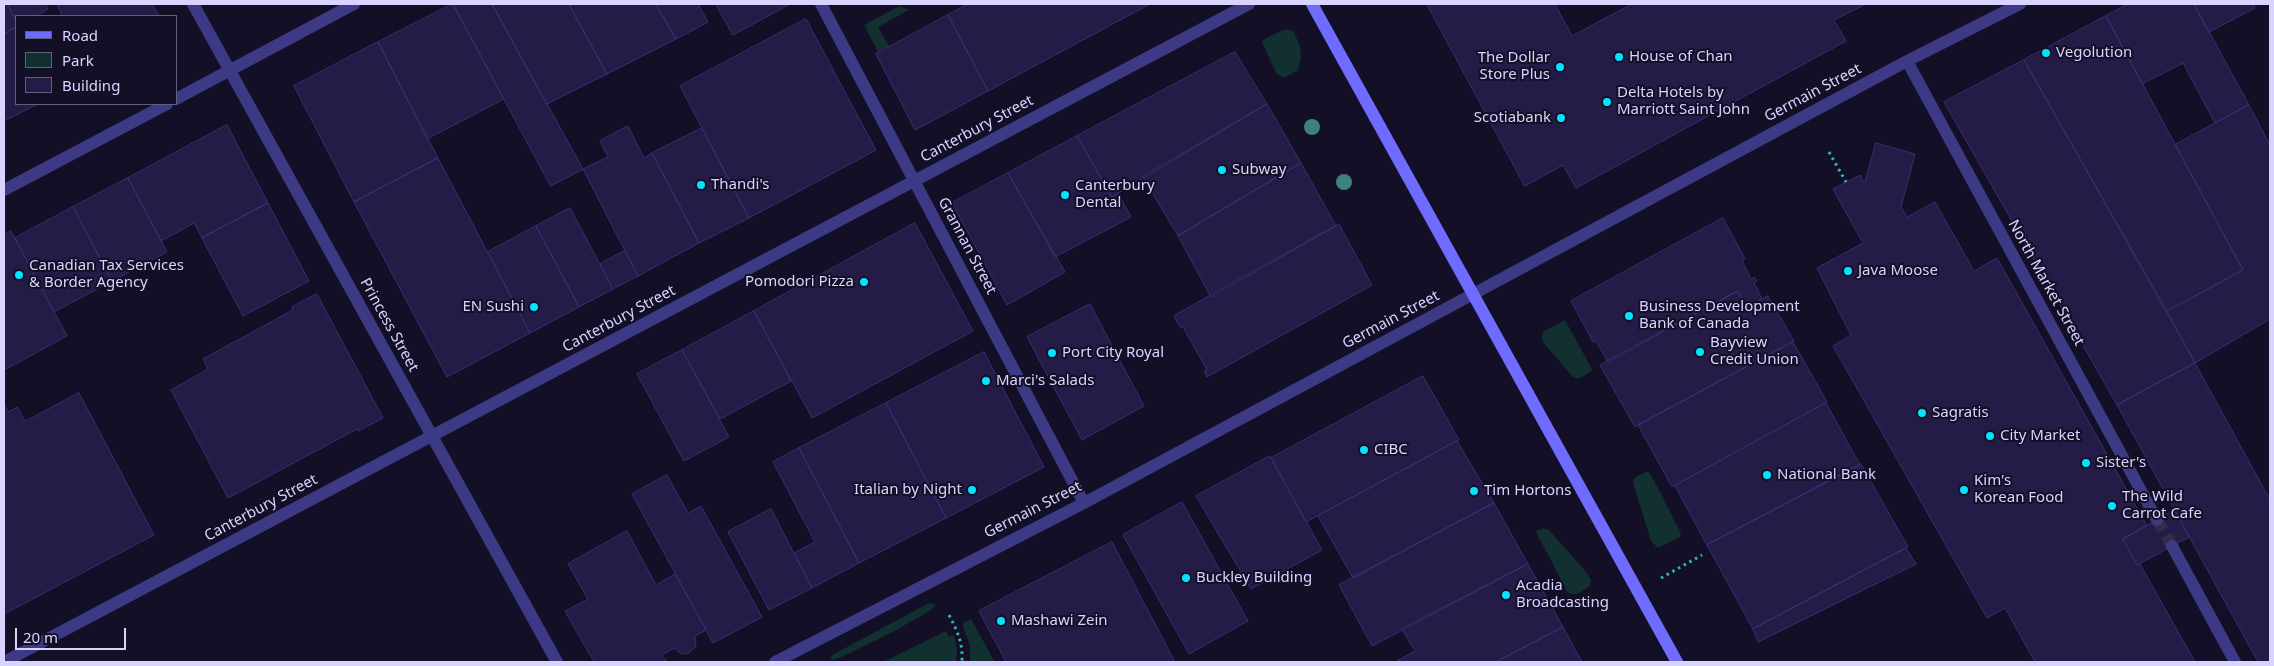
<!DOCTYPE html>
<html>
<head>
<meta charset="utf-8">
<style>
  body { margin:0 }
  #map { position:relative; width:2274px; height:666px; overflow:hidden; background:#130f26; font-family:"Noto Sans",sans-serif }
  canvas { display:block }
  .frame { position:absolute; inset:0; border:5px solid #d9d4ff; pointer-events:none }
  .legend { position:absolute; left:15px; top:15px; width:162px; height:90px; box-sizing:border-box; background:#130f26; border:1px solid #625e7d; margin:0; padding:6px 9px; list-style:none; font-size:15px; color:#d9d4ff }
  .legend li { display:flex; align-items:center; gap:10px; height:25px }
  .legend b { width:25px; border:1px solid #625e7d }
  .scale { position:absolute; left:15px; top:628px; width:111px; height:22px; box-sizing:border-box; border:2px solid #d9d4ff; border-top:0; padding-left:6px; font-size:15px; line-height:18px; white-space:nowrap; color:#d9d4ff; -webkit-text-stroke:4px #130f26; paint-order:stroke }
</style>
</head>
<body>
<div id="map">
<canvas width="2274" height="666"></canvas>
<div class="frame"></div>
<ul class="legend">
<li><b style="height:6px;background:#6f6bff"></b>Road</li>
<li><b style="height:14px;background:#12302f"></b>Park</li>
<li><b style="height:14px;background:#241b47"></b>Building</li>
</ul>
<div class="scale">20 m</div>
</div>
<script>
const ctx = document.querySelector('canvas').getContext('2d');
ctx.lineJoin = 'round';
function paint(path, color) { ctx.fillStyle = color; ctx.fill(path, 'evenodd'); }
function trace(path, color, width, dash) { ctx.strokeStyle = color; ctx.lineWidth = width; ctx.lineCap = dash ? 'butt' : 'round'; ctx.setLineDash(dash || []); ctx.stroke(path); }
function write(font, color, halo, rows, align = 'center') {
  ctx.font = font + ' "Noto Sans",sans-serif'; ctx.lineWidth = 4; ctx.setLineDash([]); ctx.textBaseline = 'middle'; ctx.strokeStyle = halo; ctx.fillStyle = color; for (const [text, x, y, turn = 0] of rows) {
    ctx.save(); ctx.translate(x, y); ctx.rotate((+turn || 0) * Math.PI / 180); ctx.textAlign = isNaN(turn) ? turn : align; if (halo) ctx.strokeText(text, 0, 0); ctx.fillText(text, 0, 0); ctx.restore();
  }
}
const green = new Path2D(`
  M899,6L909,10L878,27L889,46L878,52L864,25Z
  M1286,29L1293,31C1301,46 1304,55 1297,71L1283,78L1276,73L1262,42L1266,38Z
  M1565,320L1592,369L1591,372L1578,379L1573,377L1543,342L1541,337L1544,331Z
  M1645,472H1649L1651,475L1681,533L1680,537L1658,548L1651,541L1633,483L1634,478Z
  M1543,528L1549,530L1586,572L1591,580L1590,586L1577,594H1569L1567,591L1537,534L1536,531Z
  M929,603L934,604L935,606L930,611L887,635L839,658L832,660L830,657L836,653Z
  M971,619L995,662H970V646L962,624Z
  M946,631L949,637L954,635L957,649L956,662H883Z`);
const building = new Path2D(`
  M4,4H8L16,21V27L4,34Z
  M8,4H45L48,9L36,16H16V21Z
  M57,4H152L159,16H63Z
  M453,4L504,99L427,139L378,42Z
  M453,4H492L583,169L551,186Z
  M492,4H569L607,74L547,104Z
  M569,4H656L676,39L607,74Z
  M656,4H698L708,22L676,39Z
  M716,4H790L733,35Z
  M968,4H1150L988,91L948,15Z
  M1427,4H1555L1572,36L1632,4H1863L1864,5L1834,20L1846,41L1576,188L1563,165L1525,186Z
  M2128,4H2194L2249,105L2215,123L2183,63L2142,84L2106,16Z
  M2194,4H2253L2255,8L2209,32Z
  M948,15L988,91L915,130L876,54Z
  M2106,16L2243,270L2167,311L2024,60Z
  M806,19L876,150L749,218L680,86Z
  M16,27V104H38L4,121V34Z
  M378,42L438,158L354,202L294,86Z
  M1235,52L1267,104L1112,197L1077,136Z
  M2024,60L2195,363L2117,405L1944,102Z
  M1267,104L1301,163L1178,236L1143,177Z
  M2249,105L2270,145V319L2195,363L2167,311L2243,270L2175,145Z
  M227,125L268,203L202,238L194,223L161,241L128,178Z
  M628,126L644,158L652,153L699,243L638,276L583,169L608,157L600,141Z
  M702,128L749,218L699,243L652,153Z
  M1077,136L1112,197L1118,193L1131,217L1055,257L1008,173Z
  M1876,143L1915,154L1901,207L1907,217L1935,202L1974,271L1997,258L2147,526L2123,539L2137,565L2140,564L2195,662H2035L2005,608L1987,618L1833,346L1851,335L1817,268L1863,243L1833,189L1860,175L1863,182L1865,181Z
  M438,158L530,333L447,377L354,202Z
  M1301,163L1336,226L1211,297L1178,236Z
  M1008,173L1065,272L1007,305L952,203Z
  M128,178L167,252L112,281L73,207Z
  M268,203L309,281L243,316L202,238Z
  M73,207L112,281L54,312L15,238Z
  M570,208L613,289L579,307L536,226Z
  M1723,218L1745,259L1742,261L1751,279L1754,277L1757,281L1754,283L1762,299L1746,307L1738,291L1608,362L1596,341L1593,342L1571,301Z
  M915,223L973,331L812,418L754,311Z
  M1339,224L1372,285L1207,377L1204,371L1207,370L1183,327H1180L1174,316Z
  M536,226L579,307L530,333L488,252Z
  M11,231L67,336L4,370V235Z
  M625,251L638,276L613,289L600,264Z
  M1738,291L1746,307L1768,296L1794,341L1635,427L1600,365Z
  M317,294L383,418L358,431L357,429L228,498L171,390L208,369L203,359L293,310L292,307Z
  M1090,304L1144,406L1082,440L1027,337Z
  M754,311L791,381L720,419L682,350Z
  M1793,342L1827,402L1672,487L1638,425Z
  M682,350L729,437L684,461L637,374Z
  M984,352L1044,467L946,518L886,403Z
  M2195,363L2270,500V662H2258L2117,405Z
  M1423,376L1459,440L1306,522L1271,458Z
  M79,393L154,535L4,614V404L8,412L17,407L25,421Z
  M886,403L946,518L859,563L799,448Z
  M1826,403L1860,465L1707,545L1675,486Z
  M1457,441L1494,503L1353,578L1318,516Z
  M799,448L859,563L812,588L794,553L815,542L773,462Z
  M1270,456L1322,550L1251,589L1196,496Z
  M1861,464L1908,547L1753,629L1707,545Z
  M667,475L688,513L701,506L762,617L713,643L632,494Z
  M1182,502L1248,621L1189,654L1123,535Z
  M1494,503L1528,564L1372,646L1339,585Z
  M771,509L812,588L769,610L728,532Z
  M2175,510L2189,537L2137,565L2123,539Z
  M627,531L656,585L675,574L706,630L695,636L696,646L689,653L681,654L674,648L662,655L667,662H594L565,611L588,599L568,564Z
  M1112,542L1175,662H1006L979,611Z
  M1906,548L1916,564L1758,642L1753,629Z
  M1528,564L1563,627L1496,662H1395L1415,651L1402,629Z
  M1563,627L1582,662H1496Z`);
const streetTunnel = new Path2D(`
  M2157,520L2172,546`);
const path = new Path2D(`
  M1829,152L1846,182
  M1661,578L1702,555
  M949,615C958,632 963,644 962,662`);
const street = new Path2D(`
  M193,4L557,662
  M821,4L1084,503
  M1907,61L2157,520
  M176,99L354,4
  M4,190L167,104
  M2172,546L2235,662
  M4,662L1249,4
  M775,662L1084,503L1907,61L2020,4`);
const secondary = new Path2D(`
  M1312,4L1677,662`);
const trees = [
  [1312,127],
  [1344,182]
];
const markers = [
  [2046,53,5,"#00e5ff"],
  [1619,57,5,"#00e5ff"],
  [1560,67,5,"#00e5ff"],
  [1607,102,5,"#00e5ff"],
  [1561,118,5,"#00e5ff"],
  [1222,170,5,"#00e5ff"],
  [701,185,5,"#00e5ff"],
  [1065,195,5,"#00e5ff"],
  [1848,271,5,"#00e5ff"],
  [19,275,5,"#00e5ff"],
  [864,282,5,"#00e5ff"],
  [534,307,5,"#00e5ff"],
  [1629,316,5,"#00e5ff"],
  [1700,352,5,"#00e5ff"],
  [1052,353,5,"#00e5ff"],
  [986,381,5,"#00e5ff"],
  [1922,413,5,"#00e5ff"],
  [1990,436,5,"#00e5ff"],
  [1364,450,5,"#00e5ff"],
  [2086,463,5,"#00e5ff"],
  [1767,475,5,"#00e5ff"],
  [972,490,5,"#00e5ff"],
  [1964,490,5,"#00e5ff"],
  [1474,491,5,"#00e5ff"],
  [2112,506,5,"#00e5ff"],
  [1186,578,5,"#00e5ff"],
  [1506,595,5,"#00e5ff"],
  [1001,621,5,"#00e5ff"]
];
const poiNames = [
  ["Vegolution",2056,53],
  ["House of Chan",1629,57],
  ["The Dollar",1550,58,"right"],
  ["Store Plus",1550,75,"right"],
  ["Delta Hotels by",1617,93],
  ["Marriott Saint John",1617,110],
  ["Scotiabank",1551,118,"right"],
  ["Subway",1232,170],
  ["Thandi's",711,185],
  ["Canterbury",1075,186],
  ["Dental",1075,203],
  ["Canadian Tax Services",29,266],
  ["& Border Agency",29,283],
  ["Java Moose",1858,271],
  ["Pomodori Pizza",854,282,"right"],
  ["EN Sushi",524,307,"right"],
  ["Business Development",1639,307],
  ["Bank of Canada",1639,324],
  ["Bayview",1710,343],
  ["Credit Union",1710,360],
  ["Port City Royal",1062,353],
  ["Marci's Salads",996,381],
  ["Sagratis",1932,413],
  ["City Market",2000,436],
  ["CIBC",1374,450],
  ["Sister's",2096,463],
  ["National Bank",1777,475],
  ["Kim's",1974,481],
  ["Korean Food",1974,498],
  ["Italian by Night",962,490,"right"],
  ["Tim Hortons",1484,491],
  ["The Wild",2122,497],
  ["Carrot Cafe",2122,514],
  ["Buckley Building",1196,578],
  ["Acadia",1516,586],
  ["Broadcasting",1516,603],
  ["Mashawi Zein",1011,621]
];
const streetNames = [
  ["Germain Street",1813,93,-28],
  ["Canterbury Street",977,129,-28],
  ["Grannan Street",967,246,62],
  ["North Market Street",2046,283,61],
  ["Canterbury Street",619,319,-28],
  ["Germain Street",1391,320,-28],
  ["Princess Street",389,325,61],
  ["Canterbury Street",261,508,-28],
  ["Germain Street",1033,510,-27]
];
paint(green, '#12302f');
paint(building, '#241b47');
trace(building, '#3b2d73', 1);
trace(streetTunnel, '#312d47', 12, [12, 6]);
trace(path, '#2fb8b0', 3, [2.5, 4]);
trace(street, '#3d3a85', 12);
trace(secondary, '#6f6bff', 12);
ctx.fillStyle = '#3d827b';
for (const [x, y] of trees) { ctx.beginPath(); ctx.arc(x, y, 8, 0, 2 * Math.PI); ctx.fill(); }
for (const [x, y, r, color] of markers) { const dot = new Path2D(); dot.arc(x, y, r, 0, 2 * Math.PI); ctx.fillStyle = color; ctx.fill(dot); trace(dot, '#130f26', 2); }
write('15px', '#d9d4ff', '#130f26', poiNames, 'left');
write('15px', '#d9d4ff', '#130f26', streetNames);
</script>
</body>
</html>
